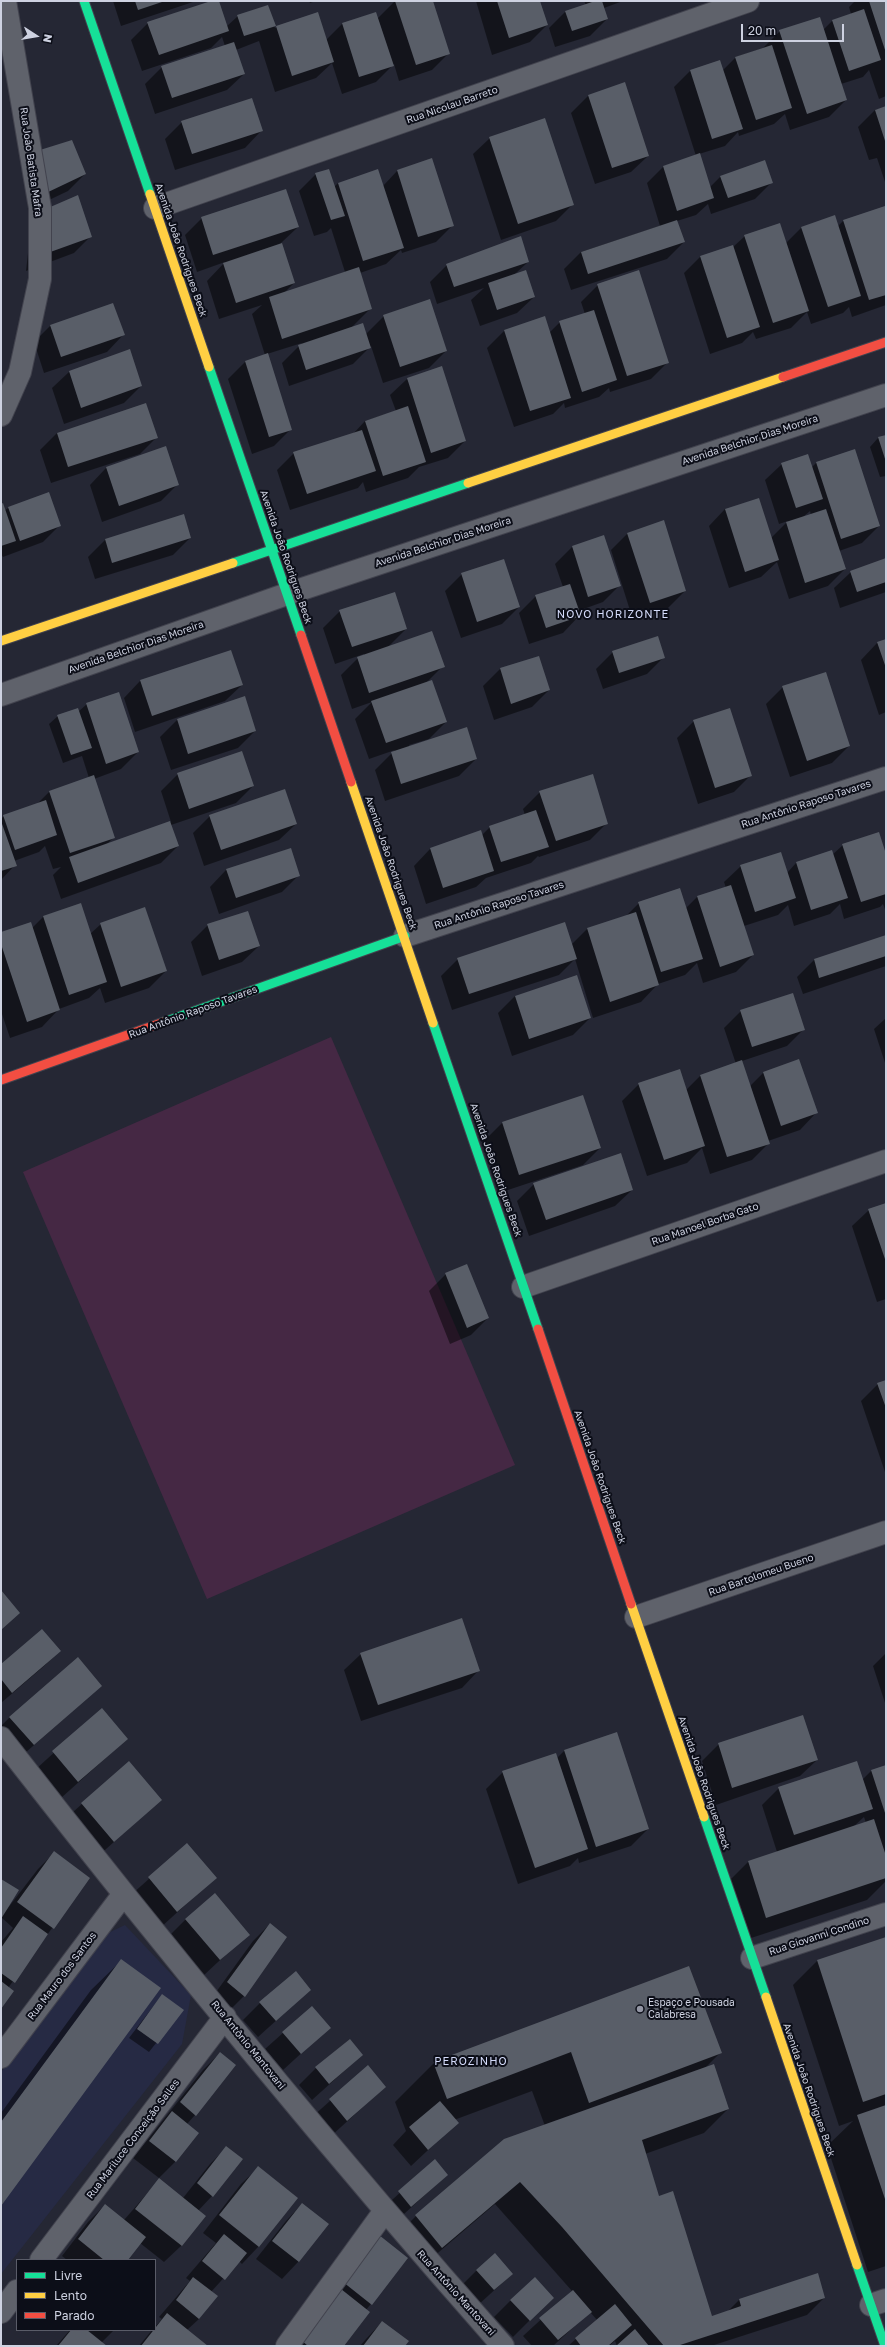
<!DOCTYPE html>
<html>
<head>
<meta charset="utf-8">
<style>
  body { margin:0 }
  #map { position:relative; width:887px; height:2347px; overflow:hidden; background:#252734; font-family:"Golos Text",sans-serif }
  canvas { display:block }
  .frame { position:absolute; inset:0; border:2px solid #ced2e1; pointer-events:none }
  .legend { position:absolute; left:16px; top:2259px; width:140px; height:72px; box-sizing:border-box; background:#0c0e18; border:1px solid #5a5c68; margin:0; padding:5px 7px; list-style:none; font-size:12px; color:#ced2e1 }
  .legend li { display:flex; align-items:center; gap:8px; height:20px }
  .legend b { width:20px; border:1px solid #5a5c68 }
  .north { position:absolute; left:16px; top:16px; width:40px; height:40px; -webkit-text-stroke:3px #0c0e18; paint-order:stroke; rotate:102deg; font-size:11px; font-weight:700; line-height:16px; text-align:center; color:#ced2e1 }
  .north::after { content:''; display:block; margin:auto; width:14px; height:18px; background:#ced2e1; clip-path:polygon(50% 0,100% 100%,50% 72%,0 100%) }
  .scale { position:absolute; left:741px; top:24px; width:103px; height:18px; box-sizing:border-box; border:2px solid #ced2e1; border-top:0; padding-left:5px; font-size:12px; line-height:14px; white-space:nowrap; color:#ced2e1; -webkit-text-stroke:3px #0c0e18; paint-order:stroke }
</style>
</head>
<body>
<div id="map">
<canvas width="887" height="2347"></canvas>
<div class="frame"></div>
<ul class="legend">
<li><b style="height:5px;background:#16e098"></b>Livre</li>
<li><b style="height:5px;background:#ffcf43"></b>Lento</li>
<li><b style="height:5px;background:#f24e42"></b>Parado</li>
</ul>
<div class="north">N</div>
<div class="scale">20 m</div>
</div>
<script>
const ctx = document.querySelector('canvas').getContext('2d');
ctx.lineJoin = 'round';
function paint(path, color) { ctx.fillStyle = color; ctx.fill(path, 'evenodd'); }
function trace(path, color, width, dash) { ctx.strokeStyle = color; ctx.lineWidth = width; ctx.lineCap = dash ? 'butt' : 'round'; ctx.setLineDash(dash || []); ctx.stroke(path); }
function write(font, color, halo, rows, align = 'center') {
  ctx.font = font + ' "Golos Text",sans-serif'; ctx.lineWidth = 4; ctx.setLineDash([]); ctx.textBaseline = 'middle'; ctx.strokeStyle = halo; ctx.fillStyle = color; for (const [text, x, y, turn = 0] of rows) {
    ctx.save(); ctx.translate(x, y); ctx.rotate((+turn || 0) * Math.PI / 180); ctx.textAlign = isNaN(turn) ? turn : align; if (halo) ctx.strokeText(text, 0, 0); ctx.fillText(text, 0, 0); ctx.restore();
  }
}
const built = new Path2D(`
  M125,1925L191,1995L182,2044L1,2274V2072L106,1934Z`);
const green = new Path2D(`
  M331,1037L515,1465L207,1599L23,1172Z`);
const shadow = new Path2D(`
  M113,1H196L121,26Z
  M214,1H218L226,27L238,16L268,6L275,28L318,13L326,40L342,24L375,13L377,19L395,1H432L449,53L432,70L399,81L394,64L376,82L342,94L332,63L316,78L275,92L259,41L236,50L244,74L227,90L155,114L145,84L162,67L225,46L222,37L211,48L142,71L131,40L148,23Z
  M309,1H316L310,3Z
  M476,1H539L547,25L530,42L492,55Z
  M584,1H623L604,8L607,19L590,36L555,47L549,28L566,11L586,5Z
  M855,1H886V96L879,99L869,70L863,77L841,84L846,100L829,117L790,130L785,114L774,124L739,136L738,132L725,146L699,154L710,187L721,176L771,183L755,199L711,214L708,204L696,215L677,221L684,242L667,259L571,290L564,269L581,252L660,226L647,183L664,166L696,156L674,87L690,71H722L736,57L763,48L780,31L823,30L832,21L851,14L849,7Z
  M624,83L648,156L631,172L595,184L571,113L588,96Z
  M886,107V185L877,158L869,160L858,127L875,110Z
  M182,122L261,131L245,148L175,170L165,139Z
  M490,138L572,205L556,221L501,240L473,154Z
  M431,160L453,225L436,242L402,253L401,250L386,264L360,273L371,308L351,328L366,334L384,316L446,351L429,368L383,383L371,346L353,364L289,386L282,363L302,343L267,354L291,429L274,446L252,454L228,379L245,362L265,355L252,314L262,305L219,319L207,281L225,262L197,272L185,235L202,218L298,227L281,243L294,283L284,293L345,272L331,228L327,232L314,236L299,191L316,174L334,187L338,183L383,186L397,171Z
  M24,168L85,174L68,191L28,210Z
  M885,207L886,305L852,317L849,307L843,313L811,324L807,312L791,328L756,339L753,332L742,343L710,354L684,273L700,257L733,247L745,236L786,243L802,227H837L843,221Z
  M31,226L91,236L74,253L26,271Z
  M528,262L515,274L534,297L517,313L480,326L471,300L484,288L437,304L430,282L447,265Z
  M598,285L668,362L651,379L610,392L609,388L599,397L565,408L564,403L553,414L514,427L487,348L504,331L544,318L549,333L560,322L585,314L581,302Z
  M50,326L123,335L107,352L44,373L34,342Z
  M69,372L141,386L124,403L64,424L52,388Z
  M407,379L465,441L448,458L419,467L408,478L366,492L363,482L358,488L290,510L277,470L294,453L353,434L365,421L396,411L390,395Z
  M57,433L157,437L140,454L51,483L40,450Z
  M886,436V476L880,477L870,447L878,438Z
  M854,451L879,526L862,543L839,551L845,569L828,586L789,599L777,562L761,577L729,588L709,526L725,509L771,538L788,521L779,524L765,480L782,464L811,468L816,463ZM810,511L811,515L803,517Z
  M106,468L178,484L161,501L102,522L90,485Z
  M1,505L4,511L8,508L60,525L43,542L3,557L1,554Z
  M183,515L190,538L173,555L95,579L88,557L105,540Z
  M628,533L685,591L668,608L633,620L611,550Z
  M572,547L620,585L603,602L578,611L579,616L563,633L529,644L519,613L536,596L563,587L555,564Z
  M886,560V592L840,608L834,588L851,572Z
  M462,574L519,607L502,624L461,638L445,591Z
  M340,611L406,629L387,648L443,666L426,683L446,722L429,739L409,745L410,747L476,759L459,776L385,801L375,770L395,750L369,759L355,719L372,702L352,709L341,675L358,658L364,656V654L335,664L323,628Z
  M886,640V712L879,715L861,660L877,643Z
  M613,652L664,657L647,674L603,689L596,669Z
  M538,657L549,690L532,707L494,720L483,686L500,669Z
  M140,681L242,685L225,701L135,732L124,698Z
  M783,687L849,746L832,763L790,777L766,704Z
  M244,697L255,731L238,748L171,770L160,737L177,720Z
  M87,704L138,752L121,769L94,779L113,838L106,845L171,822L161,791L178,774L253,786L236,803L171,825L178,846L161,863L61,899L53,875L61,867L53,869L45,846L39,852L14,861L15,865L1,880V818L37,804L49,792L89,778L82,756L63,763L49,724L58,716L78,712Z
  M694,721L751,775L734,792L698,804L677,738Z
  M540,792L607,823L590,840L539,857L538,856L531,863L486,878L476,887L426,904L414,866L430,849L482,835L490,827L525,815L523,809Z
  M210,816L296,824L279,840L204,866L193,833Z
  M843,845L886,857V912L883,904L880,907L844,919L840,904L830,914L794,926L788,905L778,915L744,926L753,955L736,972L703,983L697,963L685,975L658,984L641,1002L593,1018L575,959L559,975L452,1010L441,976L458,959L571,945L587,929L625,917L639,903L685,909L697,897L726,888L724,882L741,866L787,873L796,863L831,852L832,855Z
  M290,849L299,875L282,892L219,914L210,887L226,870Z
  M80,904L90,934L101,924L166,971L149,988L105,1003L100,988L89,998L59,1009L42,1027L10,1038L1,1011V933L32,928L43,917Z
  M208,925L259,946L242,962L202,976L191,942Z
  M886,936V966L803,994L797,977L814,960Z
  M515,996L590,1018L573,1035L512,1056L498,1013Z
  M741,1011L804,1029L787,1046L742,1061L750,1086L763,1073L799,1061L816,1113L800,1130L768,1141L769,1143L752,1160L710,1174L702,1148L687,1163L647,1176L622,1101L639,1084L686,1090L700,1076L736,1064L724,1028Z
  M886,1018V1066L874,1029Z
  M583,1097L600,1148L583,1165L502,1192L485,1140L502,1123Z
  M534,1184L632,1190L615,1206L529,1236L517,1201Z
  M886,1204V1299L877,1302L852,1226L869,1210Z
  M446,1274L488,1318L471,1335L450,1344L429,1291Z
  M886,1381V1475L861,1401L878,1384Z
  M60,1651L43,1667L1,1703V1666Z
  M886,1653V1706L873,1666Z
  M361,1654L478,1671L462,1688L361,1721L344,1670Z
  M101,1686L16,1761L1,1743V1726L10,1717Z
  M102,1709L127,1739L61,1798L36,1769Z
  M616,1734L648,1829L631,1846L579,1863L578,1858L570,1866L518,1884L486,1789L503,1772L556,1759L564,1751Z
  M719,1744L817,1760L800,1776L716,1805L702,1761Z
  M129,1762L161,1800L96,1858L64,1820Z
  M886,1766V1881L867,1900L742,1941L724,1886L748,1862L777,1852L762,1805L779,1788L862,1780L871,1771ZM864,1817L866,1823L853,1827Z
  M187,1845L215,1878L160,1928L132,1894Z
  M55,1852L89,1878L8,1988L1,2007V1942L13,1928L1,1917L38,1869Z
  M186,1919L248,1934L203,1976L169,1936Z
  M270,1924L285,1937L244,1996L227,2013L211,1999L253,1941Z
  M886,1938V2266L868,2272L827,2146L853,2121L839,2126L793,1985L817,1961Z
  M122,1960L1,2204V2113L91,1990Z
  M689,1968L720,2053L706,2067L728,2109L704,2133L645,2154L658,2197L712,2317L727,2312L739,2300L824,2298L807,2315L711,2346H617L615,2341L609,2346H568L597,2320L590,2312L553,2346H532L523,2336L572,2291L495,2204L425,2264L399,2233L416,2216L545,2126L532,2091L454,2120L457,2123L411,2166L393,2145L406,2131L395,2102L434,2063Z
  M310,1990L258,2037L243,2020L260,2003Z
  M162,1995L182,2010L149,2052L129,2038Z
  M312,2007L329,2028L283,2070L265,2049Z
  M220,2053L195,2115L187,2124L175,2162L159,2178L133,2158L203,2070Z
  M362,2055L312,2100L299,2085L316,2068Z
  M368,2067L385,2087L330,2137L312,2117Z
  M227,2147L212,2196L198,2211L204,2216L181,2246L164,2262L140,2243L126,2260H67L62,2256L88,2222L105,2205L124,2220L159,2180L183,2198L210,2164Z
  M435,2161L447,2175L394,2223L382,2209Z
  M258,2168L296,2198L258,2247L242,2264L239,2261L211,2292L199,2319L187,2330L207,2346H139L152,2330H155V2327L162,2319L159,2317L190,2281L186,2278L216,2243L203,2233L241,2184Z
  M302,2204L328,2224L298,2262L282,2279L256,2259L286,2221Z
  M363,2253L407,2259L366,2310L343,2346H294Z
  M477,2270L512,2274L477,2306L460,2287Z
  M511,2300L536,2314L513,2337L494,2317Z
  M382,2322L404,2346H360L366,2339Z
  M70,2330H114L101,2343L105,2346H56Z`);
const building = new Path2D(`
  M135,1H165L138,10Z
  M211,1H219L229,31L159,55L147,22Z
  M395,1H433L450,54L416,65Z
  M497,1H540L548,25L509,38Z
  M595,1H602L608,19L572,31L565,11Z
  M869,1H886V53Z
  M268,5L276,26L244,36L237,15Z
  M864,9L881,60L849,71L832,20Z
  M318,12L334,62L292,76L276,26Z
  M376,12L394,66L359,77L342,23Z
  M820,17L847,100L807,114L779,30Z
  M234,42L245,74L172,98L161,66Z
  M772,45L792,108L756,120L735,57Z
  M720,60L743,129L712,139L690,70Z
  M625,82L649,156L612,168L588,95Z
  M252,98L263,131L192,154L181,121Z
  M886,106V144L875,110Z
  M545,118L574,205L518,224L489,137Z
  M72,140L86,174L44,194L40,150Z
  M700,153L714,198L677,211L663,166Z
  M432,158L454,226L418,237L397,170Z
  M765,160L773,183L728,198L720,176Z
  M329,169L345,216L331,220L315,173Z
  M378,169L404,248L363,261L338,183Z
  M286,189L299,227L213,255L201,217Z
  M78,195L92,237L42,255L48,208Z
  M885,206L886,295L869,300L843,220Z
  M835,215L861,296L828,307L801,227Z
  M677,220L685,242L588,274L581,252Z
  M780,223L809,311L773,323L744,235Z
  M521,236L529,262L454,287L446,264Z
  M282,243L295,283L236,303L223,263Z
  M733,245L760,327L727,338L700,256Z
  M359,267L372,309L282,339L269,297Z
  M526,270L535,297L497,310L488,283Z
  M639,270L669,363L627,376L597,284Z
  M430,299L447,351L400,367L383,315Z
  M113,303L125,335L61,357L50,325Z
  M594,310L617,380L582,392L559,321Z
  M545,316L571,398L530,411L504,330Z
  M363,323L371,348L306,370L298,345Z
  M130,349L142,386L81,408L69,371Z
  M268,353L292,430L269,437L245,361Z
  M442,366L466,441L431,453L407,378Z
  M146,403L158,438L68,467L57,433Z
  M408,406L426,462L383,476L365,421Z
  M362,430L376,471L307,494L293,452Z
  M886,435V462L878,437Z
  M166,446L179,485L119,506L106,467Z
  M855,449L880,526L841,539L816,462Z
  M808,454L823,499L796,508L781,463Z
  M49,492L61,526L20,541L8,507Z
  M759,498L779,560L745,572L725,509Z
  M3,503L16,541L1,546V504Z
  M826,509L846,569L805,583L786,522Z
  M184,514L191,538L112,563L105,539Z
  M664,520L686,591L650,603L627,533Z
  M604,535L621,586L588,597L572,546Z
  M886,558V582L857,592L850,571Z
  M504,559L520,607L477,622L461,573Z
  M570,584L581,616L546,628L535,595Z
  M395,592L407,629L352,647L339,610Z
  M432,631L445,667L369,693L357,657Z
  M658,636L665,658L619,673L612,651Z
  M886,639V668L877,642Z
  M231,650L243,685L152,716L140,680Z
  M539,656L550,690L511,704L500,668Z
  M826,672L850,746L807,761L782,686Z
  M432,680L447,722L386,743L371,701Z
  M119,692L139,752L106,764L86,703Z
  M245,696L256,731L188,754L177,719Z
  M78,708L92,748L71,755L57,715Z
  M730,708L752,776L715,788L693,720Z
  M467,727L477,759L401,784L391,752Z
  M242,751L254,786L189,809L177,773Z
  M593,774L608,824L556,841L539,791Z
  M94,775L115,838L70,853L49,791Z
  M285,789L297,824L221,850L209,815Z
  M46,800L57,835L15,850L3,815Z
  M536,810L549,847L501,862L489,826Z
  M1,821L17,866L1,871Z
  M170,821L179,846L78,883L69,857Z
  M481,830L494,871L443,888L430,848Z
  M879,832L886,854V894L861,902L842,844Z
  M291,848L300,876L236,898L226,869Z
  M832,850L848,898L811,910L796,862Z
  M781,852L796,898L755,912L740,865Z
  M731,885L754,955L720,967L697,896Z
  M680,888L703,959L661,972L638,902Z
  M81,903L107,982L69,995L43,916Z
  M145,907L167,971L121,987L100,923Z
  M248,911L260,946L219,960L207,924Z
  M636,912L659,985L610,1002L587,928Z
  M31,922L60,1010L27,1022L1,944V932Z
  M565,922L577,959L469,994L457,958Z
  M886,935V956L819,978L814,959Z
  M577,975L591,1018L529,1039L515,996Z
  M793,993L805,1030L752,1047L740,1010Z
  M799,1059L818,1113L781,1126L763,1072Z
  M742,1060L770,1144L727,1157L700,1075Z
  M680,1069L705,1146L664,1160L638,1083Z
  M583,1095L601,1148L519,1175L502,1122Z
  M621,1153L633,1190L546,1220L533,1183Z
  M886,1203V1262L868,1209Z
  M467,1264L489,1318L467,1328L445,1273Z
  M886,1380V1408L877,1383Z
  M1,1590L20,1613L1,1630Z
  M462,1618L480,1671L378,1705L360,1653Z
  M42,1629L61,1651L12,1693L1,1679V1664Z
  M78,1657L102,1686L34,1745L9,1717Z
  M102,1708L128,1739L78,1782L52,1751Z
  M803,1715L818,1760L732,1788L718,1743Z
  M617,1732L649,1829L596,1847L564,1750Z
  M556,1753L588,1849L535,1868L502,1771Z
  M129,1761L162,1800L114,1842L81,1803Z
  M857,1761L873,1809L794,1835L778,1787Z
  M886,1765V1816L871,1770Z
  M874,1819L886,1856V1878L766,1918L748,1861Z
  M187,1843L217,1878L177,1912L148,1877Z
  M54,1851L90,1878L54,1929L17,1902Z
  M1,1879L19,1890L1,1919Z
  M215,1893L250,1935L220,1960L185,1919Z
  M23,1916L48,1934L15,1983L1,1973V1948Z
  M270,1923L287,1937L245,1997L227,1982Z
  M886,1937V2094L863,2102L817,1960Z
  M121,1959L161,1988L1,2206V2122Z
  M689,1966L722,2053L589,2103L571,2052L447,2099L433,2062Z
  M296,1971L311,1990L276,2021L259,2002Z
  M1,1981L14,1991L1,2009Z
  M162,1994L184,2010L158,2044L137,2029Z
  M312,2006L331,2028L301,2054L282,2032Z
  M350,2039L363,2055L329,2084L315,2067Z
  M220,2052L236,2065L196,2116L180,2102Z
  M714,2064L729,2109L642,2140L659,2196L673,2191L712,2316L741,2306L739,2299L818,2273L825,2298L677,2346H664L562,2227L520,2182L442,2248L415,2215L504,2139Z
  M368,2065L386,2087L347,2121L329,2099Z
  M440,2101L459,2123L428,2150L409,2127Z
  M886,2105V2202L857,2115Z
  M172,2111L199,2133L176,2162L149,2141Z
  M226,2146L243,2159L213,2197L197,2183Z
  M435,2159L448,2175L411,2207L398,2191Z
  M258,2166L298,2198L259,2247L219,2215Z
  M159,2178L206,2216L182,2246L135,2209Z
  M302,2203L329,2224L299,2262L272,2241Z
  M105,2204L146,2237L128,2260H104L78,2239Z
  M224,2234L247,2253L225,2280L202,2261Z
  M379,2235L408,2258L372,2305L343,2282Z
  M495,2253L513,2274L494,2290L476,2270Z
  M193,2277L218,2296L199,2319L176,2300Z
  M535,2277L554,2298L530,2321L510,2300Z
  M341,2289L370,2312L344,2346H308L301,2340Z
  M573,2290L592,2312L558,2340L539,2318Z
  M615,2304L632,2325L608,2346H581L575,2338Z
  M167,2313L208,2346H141Z
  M382,2321L409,2341L405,2346H363Z
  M635,2329L649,2346H616Z
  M71,2330H87L107,2346H58Z`);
const street = new Path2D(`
  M155,208L748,1
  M1,415L20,372L40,279V208L5,1
  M1,695L287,594L886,395
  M405,936L886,778
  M523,1287L886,1161
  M636,1617L886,1532
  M1,1738C162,1945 329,2149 503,2346
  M752,1958L886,1914
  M1,2057L123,1895
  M41,2260L225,2017
  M871,2305L886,2300
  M1,2312L17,2291
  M287,2346L384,2212`);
const fast = new Path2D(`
  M84,1L150,194
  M209,367L301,635
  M233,563L468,483
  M164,1022L405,936
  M433,1023L538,1329
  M704,1817L766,1997
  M857,2265L885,2346`);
const slow = new Path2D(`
  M150,194L209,367
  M468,483L783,377
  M1,641L233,563
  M351,782L433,1023
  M631,1604L704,1817
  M766,1997L857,2265`);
const jam = new Path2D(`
  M783,377L886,342
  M301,635L351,782
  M1,1080L164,1022
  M538,1329L631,1604`);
const markers = [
  [640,2009,4,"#9396a4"]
];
const streetNames = [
  ["Rua Nicolau Barreto",452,105,-19],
  ["Rua João Batista Mafra",31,162,82],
  ["Avenida João Rodrigues Beck",181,250,71],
  ["Avenida Belchior Dias Moreira",750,440,-18],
  ["Avenida Belchior Dias Moreira",443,542,-18],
  ["Avenida João Rodrigues Beck",286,557,71],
  ["Avenida Belchior Dias Moreira",136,647,-19],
  ["Rua Antônio Raposo Tavares",806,804,-18],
  ["Avenida João Rodrigues Beck",391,863,71],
  ["Rua Antônio Raposo Tavares",499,905,-18],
  ["Rua Antônio Raposo Tavares",193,1012,-20],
  ["Avenida João Rodrigues Beck",496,1170,71],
  ["Rua Manoel Borba Gato",705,1224,-19],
  ["Avenida João Rodrigues Beck",600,1477,71],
  ["Rua Bartolomeu Bueno",761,1575,-19],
  ["Avenida João Rodrigues Beck",704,1783,71],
  ["Rua Giovanni Condino",819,1936,-18],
  ["Rua Mauro dos Santos",62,1976,-53],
  ["Rua Antônio Mantovani",248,2045,51],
  ["Avenida João Rodrigues Beck",809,2090,71],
  ["Rua Mariluce Conceição Salles",133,2139,-53],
  ["Rua Antônio Mantovani",456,2293,48]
];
const poiNames = [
  ["Espaço e Pousada",648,2003],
  ["Calabresa",648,2015]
];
const neighbourhoodNames = [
  ["NOVO HORIZONTE",613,615],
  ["PEROZINHO",471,2062]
];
paint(built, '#262a44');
paint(green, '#452844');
paint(shadow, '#0007');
paint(building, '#595e68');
trace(street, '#42434e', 24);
trace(fast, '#42434e', 11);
trace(slow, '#42434e', 11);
trace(jam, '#42434e', 11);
trace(street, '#5f626b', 22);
trace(fast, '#16e098', 9);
trace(slow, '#ffcf43', 9);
trace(jam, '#f24e42', 9);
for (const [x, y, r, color] of markers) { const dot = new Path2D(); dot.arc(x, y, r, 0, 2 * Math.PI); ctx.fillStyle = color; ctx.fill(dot); trace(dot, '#0c0e18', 1.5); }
write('10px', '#ced2e1', '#0c0e18', streetNames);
write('10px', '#ced2e1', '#0c0e18', poiNames, 'left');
ctx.letterSpacing = '1px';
write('11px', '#d4dbfa', '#0c0e18', neighbourhoodNames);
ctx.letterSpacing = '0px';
</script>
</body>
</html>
